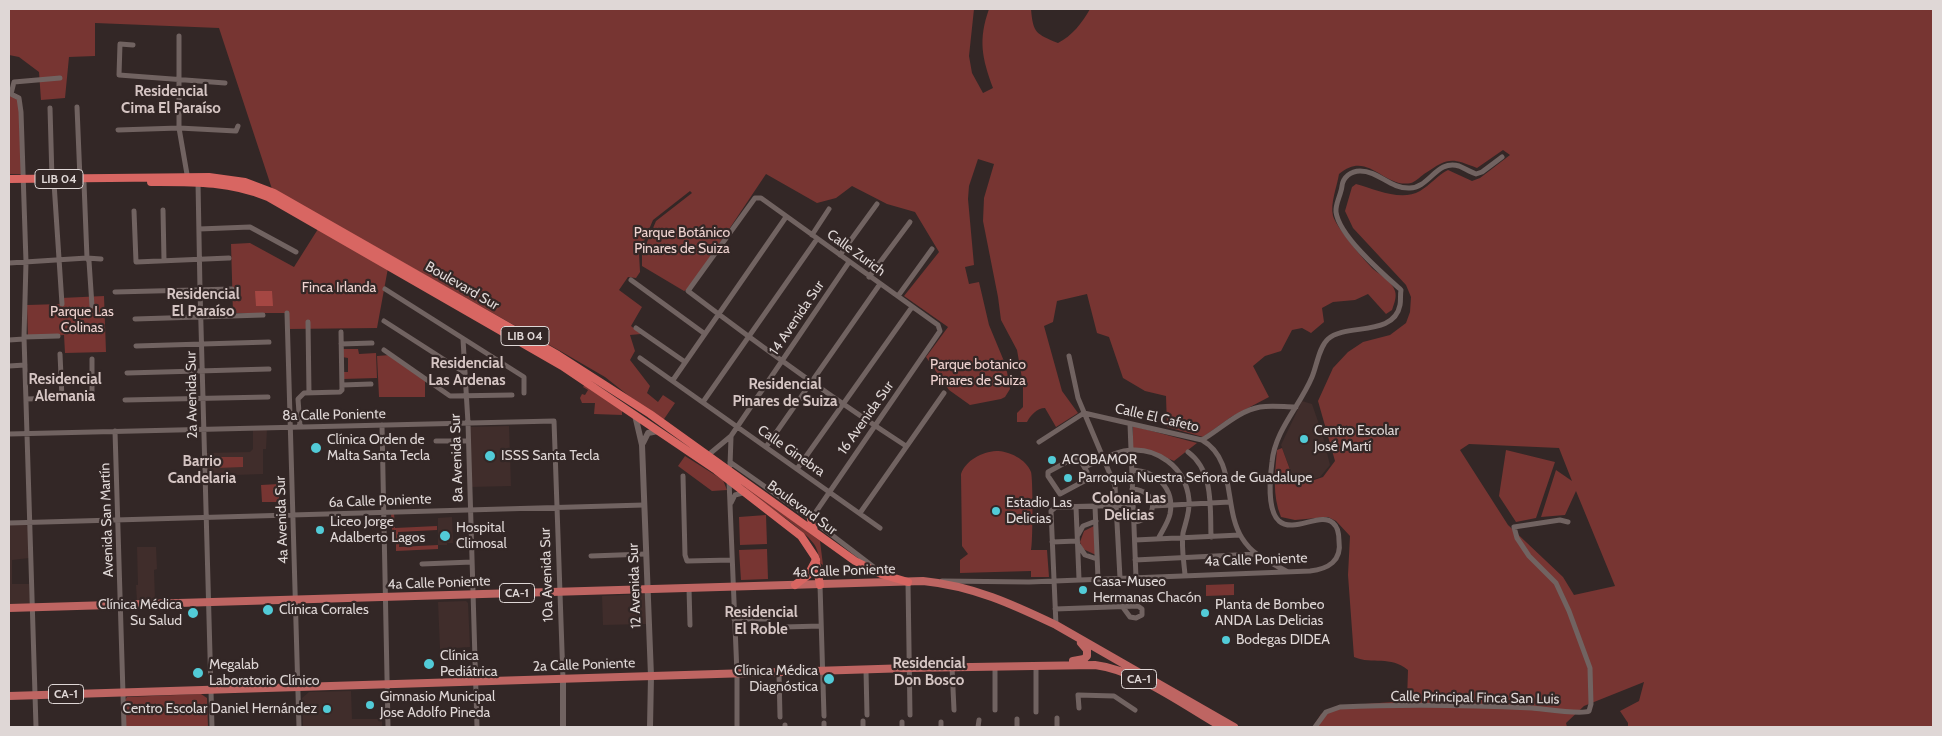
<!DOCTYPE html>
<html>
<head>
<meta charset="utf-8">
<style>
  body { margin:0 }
  #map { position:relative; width:1942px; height:736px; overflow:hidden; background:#332726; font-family:Cabin,sans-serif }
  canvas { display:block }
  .frame { position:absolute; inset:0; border:10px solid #dfd7d6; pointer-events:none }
</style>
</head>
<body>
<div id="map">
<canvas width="1942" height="736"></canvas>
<div class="frame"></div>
</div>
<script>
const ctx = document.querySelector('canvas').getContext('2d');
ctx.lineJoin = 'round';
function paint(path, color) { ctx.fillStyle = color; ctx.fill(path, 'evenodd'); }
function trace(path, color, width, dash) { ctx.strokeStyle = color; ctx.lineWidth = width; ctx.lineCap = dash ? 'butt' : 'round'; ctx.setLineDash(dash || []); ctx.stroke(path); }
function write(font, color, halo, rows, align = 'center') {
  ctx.font = font + ' Cabin,sans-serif'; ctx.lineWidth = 4.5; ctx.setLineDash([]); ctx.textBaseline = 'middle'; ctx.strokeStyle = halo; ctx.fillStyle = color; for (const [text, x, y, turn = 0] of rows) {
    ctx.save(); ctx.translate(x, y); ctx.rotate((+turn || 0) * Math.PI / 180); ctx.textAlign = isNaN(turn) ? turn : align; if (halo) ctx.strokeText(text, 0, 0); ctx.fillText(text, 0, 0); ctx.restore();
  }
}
const built = new Path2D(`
  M1302,401L1312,404L1322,433L1330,465L1320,477L1296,485L1281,445Z
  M509,426L511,486L470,487L469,427Z
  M267,429L266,449H263V474L206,476L205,453L250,452L253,449V430Z
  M452,517L453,543H447V545H438V518Z
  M26,524L29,530V558L12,560V584H29L31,608L9,609V525Z
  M137,547H156L157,569L154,570L155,600L137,601L136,585H138Z
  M645,594L646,624L603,625L602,596Z
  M466,601L468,603L470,647L440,649L438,602Z
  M351,691L352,719H382V727H303L302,698L309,692Z`);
const green = new Path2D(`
  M9,9H974L969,56L972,73L983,93L993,88C982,58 978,40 989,9H1031C1033,33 1036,34 1058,43C1072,36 1082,23 1090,9H1933V727H1628V723L1620,711L1639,701L1644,682L1584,706L1566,723L1567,727H1313L1321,714L1337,706L1407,701L1408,670C1390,655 1373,665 1354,657L1348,575L1350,536L1336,521L1328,517L1295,520L1281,517C1272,495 1275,473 1277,450L1282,448L1296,486L1323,477L1335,461L1318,401L1333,368L1348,352L1363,342L1390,335L1406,323L1410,312L1411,297L1406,285L1353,228L1345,211L1352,187L1356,184C1375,189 1401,202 1420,191C1430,185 1438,175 1448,170L1472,181L1480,178L1510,155L1503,150L1477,168C1450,157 1448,158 1424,174C1420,177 1415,182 1411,183C1384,189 1368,149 1339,174C1337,187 1330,203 1333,216C1336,227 1364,260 1373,269C1380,275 1392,281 1395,291C1397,297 1394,304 1392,310L1386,314L1368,294L1355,300L1333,302L1322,308L1324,322L1311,333L1302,328L1292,330L1281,351L1265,356L1253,366L1269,397L1231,417L1203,437L1167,427L1166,396L1145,391L1123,378L1109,337L1097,333L1087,294L1057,301L1053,322L1044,326L1062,391L1078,413L1056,427L1045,408C1037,408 1030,416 1027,422H1017V413L1023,407V384L1017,350L1001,320L998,297L983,221L984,198L994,164L978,159L969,186L968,199L974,265L965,267L969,284L979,282L989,325L1006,366L1010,389L1005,397L1001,399L970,405L949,390L926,357L948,327L904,296L939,252L915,212L887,204L852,186L836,198L817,203L766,174L689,289L684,291L642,266V254L656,221L692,193L690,191L653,220L639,253L640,272L636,278L628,277L619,290L642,307L631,326L641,334L630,335L635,351L630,360L650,386L647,393L658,402L663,395L675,403L662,422L605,377L562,352L272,189L219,28L95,23V56L69,57L65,98L41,100L39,72L19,57L9,55ZM1469,444L1559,448L1572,481L1556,470L1541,517L1565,515L1576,491L1615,586L1574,595L1563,577L1508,525L1460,450Z
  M9,93L15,95L20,104L23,174H9Z
  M318,229L388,268L377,328L289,329L288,313H233L231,244L250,243L294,267Z
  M104,296L106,352L65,353L64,335L28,338L27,305L61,304V298Z
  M342,349H358L359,354L376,353L377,378L343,379V372H348V358L342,357Z
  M390,355L425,378V397H379L377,356Z
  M585,384L622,410V415L594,414L595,403H582L580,398L582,394L585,395L588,390L583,387Z
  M1133,426L1197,443L1174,461L1149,450L1133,448Z
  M1506,450L1555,462L1536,518L1516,522L1499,496Z
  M996,451C1009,451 1026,459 1031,472C1033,478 1033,543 1031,550H1047L1049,577H1031V571L960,573V560L968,554L962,546L961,474C966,460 982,452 996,451Z
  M685,456L723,480L727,490L712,491L678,466Z
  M217,457H243V467L217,468Z
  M279,484V502H262L261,485Z
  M746,486L820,541L823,565L820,563C819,557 818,550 814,544C803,528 763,503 745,490Z
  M391,513H394L395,528L437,526V530L398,532V536H400L399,547L438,545V549L396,551V530H392Z
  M766,515L767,544L740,545L739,517Z
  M1094,526L1096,555L1083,549L1080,542L1084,531Z
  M767,549L768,579L741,580L739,550Z
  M1234,584V595L1206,596V585Z
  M201,694L207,698L208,727H126L125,700L127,697Z`);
const water = new Path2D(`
  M255,291H272L273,306H256Z`);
const minor = new Path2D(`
  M179,36V128L188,180
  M133,45L120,44L119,75L225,83
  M9,93L19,98L21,112L26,262L24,337L36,727
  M11,94L14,82L60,78
  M77,107L80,179
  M50,108L52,179
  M118,130L179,128L236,131L238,126
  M198,182L200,290L212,727
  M54,183L62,304
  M84,183L87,258L89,261L92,306
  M163,210L164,260
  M134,211L136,262L229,258
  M199,229L250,227L296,252
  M812,235L829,209
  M840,255L877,204
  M9,263L87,258L101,259
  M869,277L910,222
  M631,280L705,334
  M385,289L524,377V393
  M115,292L232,289
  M898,296L932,249
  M287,313L299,727
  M135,319L263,315
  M384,321L465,373
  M308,322L309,393
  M636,328L685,362
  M24,337L58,336
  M463,339L468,423L477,727
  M9,340L24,339
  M341,344L372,343
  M136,346L269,342
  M384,350L450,396L512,395
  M60,354L62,398
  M1069,356L1078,398L1115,486L1120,578
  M640,358L880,528
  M9,366L25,365
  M127,373L269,369
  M673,380L786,217
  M342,385L371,384
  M26,399L62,398L92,394V359
  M125,400L268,397
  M703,402L817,239
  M1130,424L1136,578
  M382,425L388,727
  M300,426L298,399L304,393L340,392L342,390L341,332
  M115,431L124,727
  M9,434L554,421L563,679
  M1202,440C1221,429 1238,411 1260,407C1272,405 1284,407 1296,407
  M436,441H468
  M1039,442L1084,413L1202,440C1237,460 1223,509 1242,538C1253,556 1270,562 1288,572
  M766,447L880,284
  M1188,452C1214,471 1210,508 1211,537
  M707,456L731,436L849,262
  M1074,458H1079L1087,472L1088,479L1060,494L1048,476V472Z
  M730,462L811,519L875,568
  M730,466L731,437
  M1085,467C1097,461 1110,454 1124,451C1156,445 1186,467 1189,500C1190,512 1186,521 1183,533C1181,546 1184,562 1185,575
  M797,469L912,307
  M1132,470C1156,471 1175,488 1170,514C1168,523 1162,531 1158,539
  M683,476L685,555L687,561L732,560
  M729,480L737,674V727
  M1132,489C1158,490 1160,519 1134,522
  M731,503L735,495L746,492
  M1095,506L1098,579
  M1153,506L1230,502
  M1076,507L1079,579
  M860,513L944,393
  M811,519L940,331L938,325L761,198H755L688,291C759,345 832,398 906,446
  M9,523L644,505
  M1078,535L1083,526L1096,521
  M1135,540L1240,535
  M1052,542L1077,541
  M1079,546L1085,555L1097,559
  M591,556L646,554
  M1135,560L1256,554
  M422,564L472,562
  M942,581L1029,582L1310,571C1328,569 1342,561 1339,541C1339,535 1338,527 1333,523C1321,511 1294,534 1279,521C1267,510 1270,477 1272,462C1275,430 1300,406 1312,377C1317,365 1319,347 1328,339C1346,323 1394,337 1400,305C1401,300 1400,295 1401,290C1383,274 1339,236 1336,212C1335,204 1341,195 1342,186C1343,177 1351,171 1360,171C1379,171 1390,189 1410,188C1429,188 1437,159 1459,166C1464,168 1470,172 1476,174L1482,172L1502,157
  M908,582L910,715
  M820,585L824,716
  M689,588L690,625
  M1055,609L1138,606L1142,609V615L1136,618L1130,617L1122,606
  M734,619H768
  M1056,625L1051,511L1056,507L1133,505
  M784,627L821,626
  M1036,665V712
  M952,667L954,710
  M866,670L867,715
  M779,673L780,717
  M1079,708L1078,695L1114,696L1135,710
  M995,710V666
  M785,727V725
  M824,727V723
  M863,727V721
  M902,727V722
  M941,727V722
  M978,727L979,720
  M1017,727V719
  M1057,727V718
  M1315,727L1326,712L1340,707C1404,704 1469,705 1532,708C1544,709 1582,715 1589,711L1591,704L1590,668L1569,611L1556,583L1529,556L1517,538L1514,527L1560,520L1568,522`);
const tertiary = new Path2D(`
  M635,415L642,445L651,676L650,727
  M643,443L648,433L658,431
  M563,727V679`);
const primary = new Path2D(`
  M9,608L923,581C973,586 1012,604 1056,625L1234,727
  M1073,661L1084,659L1087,656V650L1081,643
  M9,696L910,668L1095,665C1137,670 1185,706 1222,727`);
const trunk = new Path2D(`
  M9,179L209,177L245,182L274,193L558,355L650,414L855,561L881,574L908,582
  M151,182C192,182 229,181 268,197L562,366L716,470L801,536L815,557L820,585
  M811,519L814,531
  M795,585L808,575L816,560`);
const markers = [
  [1304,439,5,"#52cbd7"],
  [316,448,6,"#52cbd7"],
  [490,456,6,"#52cbd7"],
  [1052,460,5,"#52cbd7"],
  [1068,478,5,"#52cbd7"],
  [996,511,5,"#52cbd7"],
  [320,530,5,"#52cbd7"],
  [445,536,6,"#52cbd7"],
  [1083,590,5,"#52cbd7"],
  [268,610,6,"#52cbd7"],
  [193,613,6,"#52cbd7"],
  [1205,613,5,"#52cbd7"],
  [1226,640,5,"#52cbd7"],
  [429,664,6,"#52cbd7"],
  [198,673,6,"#52cbd7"],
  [829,679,6,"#52cbd7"],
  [370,705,5,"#52cbd7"],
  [327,709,5,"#52cbd7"]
];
const shields = [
  [59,179,48],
  [525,336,48],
  [517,593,35],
  [1139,679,35],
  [66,694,35]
];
const shieldNames = [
  ["LIB 04",59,179],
  ["LIB 04",525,336],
  ["CA-1",517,593],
  ["CA-1",1139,679],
  ["CA-1",66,694]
];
const parkNames = [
  ["Parque Botánico",682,233],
  ["Pinares de Suiza",682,249],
  ["Finca Irlanda",339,288],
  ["Parque Las",82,312],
  ["Colinas",82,328],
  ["Parque botanico",978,365],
  ["Pinares de Suiza",978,381]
];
const streetNames = [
  ["Calle Zurich",856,253,36],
  ["Boulevard Sur",462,286,30],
  ["14 Avenida Sur",797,318,-56],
  ["2a Avenida Sur",192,395,-91],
  ["8a Calle Poniente",334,415,-1],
  ["16 Avenida Sur",866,418,-55],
  ["Calle El Cafeto",1157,418,13],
  ["Calle Ginebra",791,451,35],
  ["8a Avenida Sur",457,458,-92],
  ["6a Calle Poniente",380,501,-2],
  ["Boulevard Sur",802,508,36],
  ["Avenida San Martín",107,520,-92],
  ["4a Avenida Sur",282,520,-92],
  ["4a Calle Poniente",1256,560,-2],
  ["4a Calle Poniente",844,571,-2],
  ["10a Avenida Sur",547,575,-92],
  ["4a Calle Poniente",439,583,-2],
  ["12 Avenida Sur",635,586,-92],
  ["2a Calle Poniente",584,665,-2],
  ["Calle Principal Finca San Luis",1475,698,1]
];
const poiNames = [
  ["Centro Escolar",1314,431],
  ["José Martí",1314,447],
  ["Clínica Orden de",327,440],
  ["Malta Santa Tecla",327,456],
  ["ISSS Santa Tecla",501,456],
  ["ACOBAMOR",1062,460],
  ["Parroquia Nuestra Señora de Guadalupe",1078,478],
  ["Estadio Las",1006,503],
  ["Delicias",1006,519],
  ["Liceo Jorge",330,522],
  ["Adalberto Lagos",330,538],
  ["Hospital",456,528],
  ["Climosal",456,544],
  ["Casa-Museo",1093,582],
  ["Hermanas Chacón",1093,598],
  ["Clínica Médica",182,605,"right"],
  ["Su Salud",182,621,"right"],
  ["Planta de Bombeo",1215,605],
  ["ANDA Las Delicias",1215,621],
  ["Clínica Corrales",279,610],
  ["Bodegas DIDEA",1236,640],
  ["Clínica",440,656],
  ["Pediátrica",440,672],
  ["Megalab",209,665],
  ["Laboratorio Clínico",209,681],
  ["Clínica Médica",818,671,"right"],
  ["Diagnóstica",818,687,"right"],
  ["Gimnasio Municipal",380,697],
  ["Jose Adolfo Pineda",380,713],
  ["Centro Escolar Daniel Hernández",317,709,"right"]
];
const neighbourhoodNames = [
  ["Residencial",171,92],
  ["Cima El Paraíso",171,109],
  ["Residencial",203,295],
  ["El Paraíso",203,312],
  ["Residencial",467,364],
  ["Las Ardenas",467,381],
  ["Residencial",65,380],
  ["Alemania",65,397],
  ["Residencial",785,385],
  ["Pinares de Suiza",785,402],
  ["Barrio",202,462],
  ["Candelaria",202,479],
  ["Colonia Las",1129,499],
  ["Delicias",1129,516],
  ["Residencial",761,613],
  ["El Roble",761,630],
  ["Residencial",929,664],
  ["Don Bosco",929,681]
];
paint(built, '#402d2b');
paint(green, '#773532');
paint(water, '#a54743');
trace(minor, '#716361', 5);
trace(tertiary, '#716361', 6);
trace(primary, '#be6562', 8);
trace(trunk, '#d86662', 8);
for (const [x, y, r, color] of markers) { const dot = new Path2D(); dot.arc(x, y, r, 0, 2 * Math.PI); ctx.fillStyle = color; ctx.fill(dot); trace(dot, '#332726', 2); }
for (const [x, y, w] of shields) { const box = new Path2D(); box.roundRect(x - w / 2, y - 9.5, w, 19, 4); ctx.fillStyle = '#332726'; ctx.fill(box); trace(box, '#dfd7d6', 1); }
write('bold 12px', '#dfd7d6', null, shieldNames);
write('14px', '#eed2cf', '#332726', parkNames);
write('14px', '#dfd7d6', '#332726', streetNames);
write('14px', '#dfd7d6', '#332726', poiNames, 'left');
write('bold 15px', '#d5c5c3', '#332726', neighbourhoodNames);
</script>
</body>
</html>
